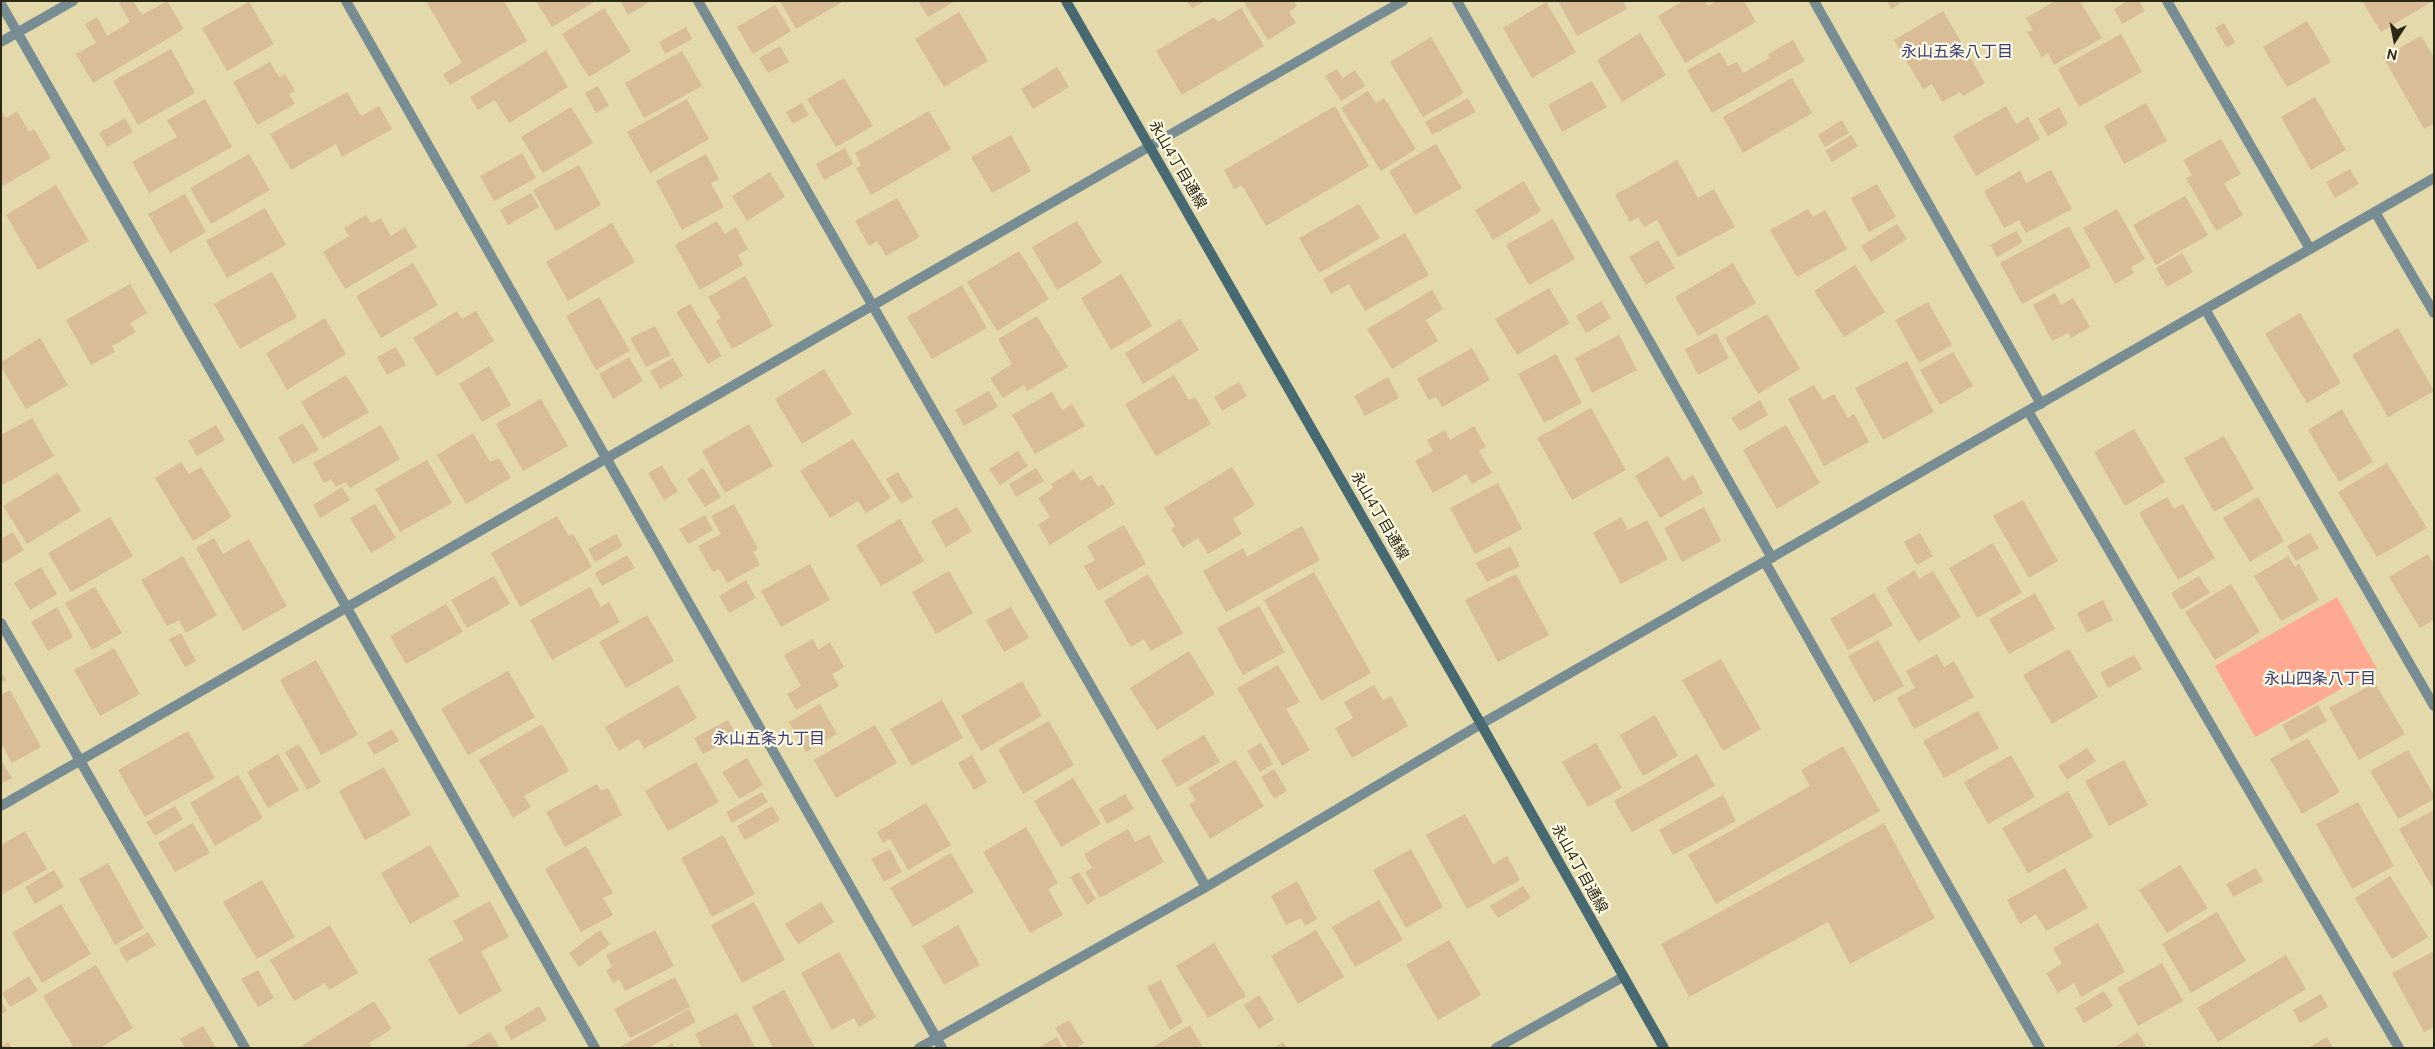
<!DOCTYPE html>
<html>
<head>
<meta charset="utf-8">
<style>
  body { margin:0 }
  #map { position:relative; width:2435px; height:1049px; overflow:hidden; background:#e3d9ab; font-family:"DM Sans",sans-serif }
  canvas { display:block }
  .frame { position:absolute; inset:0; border:2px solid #2c2816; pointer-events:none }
  .north { position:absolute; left:2370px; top:15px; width:50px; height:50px; -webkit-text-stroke:4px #fffae3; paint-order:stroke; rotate:191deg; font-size:14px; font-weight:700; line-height:20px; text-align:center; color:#2c2816 }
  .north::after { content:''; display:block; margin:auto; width:18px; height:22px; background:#2c2816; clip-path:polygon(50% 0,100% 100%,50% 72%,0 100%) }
</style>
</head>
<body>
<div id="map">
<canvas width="2435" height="1049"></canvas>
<div class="frame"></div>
<div class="north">N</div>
</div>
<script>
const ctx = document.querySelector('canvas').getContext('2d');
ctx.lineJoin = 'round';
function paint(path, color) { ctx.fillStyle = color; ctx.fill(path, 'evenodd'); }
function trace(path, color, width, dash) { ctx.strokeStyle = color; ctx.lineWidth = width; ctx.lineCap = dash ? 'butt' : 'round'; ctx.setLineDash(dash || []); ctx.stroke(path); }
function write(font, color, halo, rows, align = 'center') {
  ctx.font = font + ' "DM Sans","Noto Sans JP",sans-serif'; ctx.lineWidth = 4.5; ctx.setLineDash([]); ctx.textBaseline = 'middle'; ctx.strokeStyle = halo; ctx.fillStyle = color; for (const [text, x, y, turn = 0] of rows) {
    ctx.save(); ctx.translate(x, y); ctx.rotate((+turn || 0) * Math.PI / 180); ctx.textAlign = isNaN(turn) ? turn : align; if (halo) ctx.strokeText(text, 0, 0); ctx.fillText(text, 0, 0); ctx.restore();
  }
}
const green = new Path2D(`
  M2337,597L2377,669L2255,737L2215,666Z`);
const building = new Path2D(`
  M122,1H133L142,15L167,1L184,29L93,83L76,54L96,43L85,24L97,17L107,36L130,22L119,3Z
  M426,1H504L527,41L450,85L443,74L462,63Z
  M536,1H596L552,27Z
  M620,1H651L628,15Z
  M780,1H844L796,29Z
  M918,1H955L928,17Z
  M1187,1H1205L1192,8Z
  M1243,1H1294L1297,6L1289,12L1296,23L1268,40Z
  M1558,1H1623L1627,9L1577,36Z
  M1683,1H1705L1708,6L1716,1H1744L1756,22L1685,63L1658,16Z
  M1887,1H1904L1891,9Z
  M2055,1H2080L2102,38L2054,65L2048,53L2042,57L2027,32L2033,30L2026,18Z
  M2128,1H2139L2145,11L2122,24L2114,9Z
  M2362,1H2433L2381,32Z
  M249,2L274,44L227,71L202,28Z
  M1546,2L1576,52L1532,78L1503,28Z
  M775,5L791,31L753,54L737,27Z
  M604,8L631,51L589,77L562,34Z
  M1241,8L1264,46L1182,95L1156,51L1214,17L1218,22Z
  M1943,11L1985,83L1963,96L1960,92L1942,102L1932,84L1923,89L1894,40Z
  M959,12L988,61L944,87L915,39Z
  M2307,21L2331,62L2287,87L2263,47Z
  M2224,23L2235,42L2227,48L2215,28Z
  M686,27L692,39L665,54L659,42Z
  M1640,33L1666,75L1622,102L1597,60Z
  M2121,34L2142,72L2079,107L2058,69Z
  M2421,36L2434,57V124L2424,129L2383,57Z
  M1431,37L1464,93L1423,117L1390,62Z
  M1793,40L1805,61L1712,113L1687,70L1720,52L1728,66L1737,62L1743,73L1770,58L1768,54Z
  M780,46L789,62L768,73L759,58Z
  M171,49L195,93L138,125L113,81Z
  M546,50L568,87L509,123L495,100L478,110L470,97Z
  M682,51L702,86L644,118L625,83Z
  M270,62L279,77L285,74L295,91L289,94L295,104L257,125L233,82Z
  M1057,67L1069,87L1033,109L1021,89Z
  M1337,69L1343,78L1355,70L1365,86L1341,101L1325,76Z
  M844,78L873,126L836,147L807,99Z
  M1792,78L1812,113L1743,153L1723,117Z
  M1592,81L1607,107L1562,132L1548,105Z
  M598,86L609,106L596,113L585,93Z
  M1368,91L1376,103L1384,98L1416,149L1381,171L1341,108Z
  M347,92L361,116L379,106L392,129L342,157L336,144L291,170L270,134Z
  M2315,97L2346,150L2311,170L2281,117Z
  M1468,98L1476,112L1432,135L1425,122Z
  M205,99L232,147L149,193L132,162L177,137L167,120Z
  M687,99L709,139L650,173L627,132Z
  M802,103L809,115L793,124L786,112Z
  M2146,103L2167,141L2124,164L2104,126Z
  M1335,106L1369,166L1266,226L1242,185L1234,189L1224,170Z
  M2006,106L2016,124L2028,117L2040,139L1976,176L1953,136Z
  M571,107L593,143L543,173L521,137Z
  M2059,107L2068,124L2048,136L2038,119Z
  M1,109L6,118L17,111L29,132L34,129L51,158L1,187Z
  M929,111L951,149L871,195L856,168L861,165L855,153Z
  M125,118L133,132L107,147L99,133Z
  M1842,120L1849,133L1825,147L1818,135Z
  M1011,135L1031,171L992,193L971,157Z
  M1851,135L1858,146L1832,162L1825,151Z
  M2221,139L2241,174L2224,183L2243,215L2216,231L2186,178L2192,175L2183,160Z
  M1436,144L1462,188L1415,215L1389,171Z
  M845,148L853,164L824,180L816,164Z
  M522,153L536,178L494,201L480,176Z
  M249,154L270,190L211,224L190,188Z
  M706,154L719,179L711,183L724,207L682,230L656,181Z
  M1677,160L1698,198L1714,189L1735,227L1678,257L1657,220L1644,227L1638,217L1630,222L1615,195Z
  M579,165L601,205L556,231L533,190Z
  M2350,169L2359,184L2335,198L2326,182Z
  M2051,170L2072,209L2026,233L2019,220L2004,228L1984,191L2020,171L2026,183Z
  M770,172L785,197L747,221L732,196Z
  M1524,181L1541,211L1493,240L1475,210Z
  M1877,184L1896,217L1869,232L1851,198Z
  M56,185L89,241L38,270L6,215Z
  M531,193L539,207L508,225L500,210Z
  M185,194L206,232L170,253L148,214Z
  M2185,196L2208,235L2156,265L2133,225Z
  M897,198L920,237L886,256L877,241L869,246L855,221Z
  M1359,204L1380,238L1319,273L1299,238Z
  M265,208L286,245L227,278L206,241Z
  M1808,209L1813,217L1825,210L1847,249L1797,277L1770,230Z
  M2117,209L2145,259L2131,267L2134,273L2115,284L2083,228Z
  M366,215L371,223L381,218L391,236L405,227L417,247L345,289L323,252L349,236L344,228Z
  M1553,219L1575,259L1529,285L1506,245Z
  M717,221L725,234L736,227L748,249L738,255L743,265L700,290L675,245Z
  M1077,221L1102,263L1057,290L1032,247Z
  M612,223L635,262L568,301L546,262Z
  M1897,224L1907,239L1871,262L1861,246Z
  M2069,226L2091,267L2022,304L2000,263Z
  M2016,231L2023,242L1997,257L1990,245Z
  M1405,233L1429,275L1365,311L1349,284L1331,294L1323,279Z
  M1658,240L1675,268L1646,285L1629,257Z
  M1019,251L1049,299L997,331L967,282Z
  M2182,253L2193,272L2167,287L2156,268Z
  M413,263L438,305L381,338L356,296Z
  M1733,263L1756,303L1698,336L1675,297Z
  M1855,265L1885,312L1844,337L1814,291Z
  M272,272L297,317L240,349L214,304Z
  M1121,274L1152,326L1111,350L1081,298Z
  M745,276L773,326L732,349L716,321L721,318L708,297Z
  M130,284L147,313L130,323L136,332L112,346L115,352L91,365L66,320Z
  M962,285L987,328L932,359L907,317Z
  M1549,288L1570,323L1517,355L1495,319Z
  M1432,290L1443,309L1426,320L1438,341L1392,369L1367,329Z
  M2055,293L2061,305L2073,298L2090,327L2071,338L2068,333L2052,341L2033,305Z
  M599,297L630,351L596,370L566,316Z
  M1601,301L1611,318L1586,333L1576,316Z
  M1928,302L1952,345L1919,363L1895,320Z
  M690,304L722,356L708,364L676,312Z
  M457,311L462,319L476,311L494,341L437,376L413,338Z
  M2300,313L2341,383L2307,403L2265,334Z
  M1767,314L1800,369L1758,394L1725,338Z
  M1037,316L1068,367L1027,391L1024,385L1003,398L990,378L1012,364L998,339Z
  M325,318L346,354L287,390L266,353Z
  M1180,319L1199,350L1143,384L1125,353Z
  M655,326L671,355L646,367L630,338Z
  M2398,328L2434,391L2388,417L2352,355Z
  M1716,333L1729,358L1698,375L1685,349Z
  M1619,335L1637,370L1592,393L1575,358Z
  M40,338L68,385L26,409L1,367V362Z
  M396,347L406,365L387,375L377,357Z
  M1472,348L1490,380L1442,407L1436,397L1429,400L1417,379Z
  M1953,352L1973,386L1940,405L1920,370Z
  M1556,354L1582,403L1544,423L1518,374Z
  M629,357L643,381L613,399L599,374Z
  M673,358L683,376L660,389L650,371Z
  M1907,361L1934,412L1883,440L1855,388Z
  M489,366L511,405L482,422L459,384Z
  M824,369L852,414L802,444L775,399Z
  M346,375L369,412L323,439L301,402Z
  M1174,375L1189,400L1195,397L1211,424L1156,456L1125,404Z
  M1388,377L1399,398L1365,416L1354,396Z
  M1239,382L1247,396L1222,411L1214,397Z
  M1814,385L1823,400L1834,394L1848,418L1854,414L1869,442L1824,466L1788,399Z
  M989,391L998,407L964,426L955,410Z
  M1052,392L1062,410L1072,404L1085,426L1035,454L1012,415Z
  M541,399L568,446L523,471L496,424Z
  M1760,400L1768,415L1740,431L1731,418Z
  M1591,408L1626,470L1572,500L1537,438Z
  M2342,409L2373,462L2339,482L2308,430Z
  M32,418L54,456L1,486V435Z
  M303,423L319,450L293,464L278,437Z
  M749,424L773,466L725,493L702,451Z
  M216,425L225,440L197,456L188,441Z
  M381,425L400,459L350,488L346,482L336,487L331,479L324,483L313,463Z
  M1786,425L1820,483L1777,509L1743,450Z
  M1474,426L1486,447L1479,451L1492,473L1472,484L1466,474L1433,493L1415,461L1433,451L1427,440L1445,430L1450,440Z
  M2134,429L2165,482L2125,506L2094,452Z
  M473,433L490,462L499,458L511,478L466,504L437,455Z
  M2224,436L2254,489L2214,512L2184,458Z
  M853,439L891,498L866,513L858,501L830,518L800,471Z
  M1018,451L1028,466L1000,485L989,469Z
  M1668,456L1683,481L1693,475L1703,493L1660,518L1635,476Z
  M427,460L452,503L400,532L375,489Z
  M181,462L189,474L201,467L232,517L193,541L155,478Z
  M2387,463L2427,528L2377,557L2338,492Z
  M662,465L678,492L664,500L648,473Z
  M1232,467L1255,505L1233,519L1242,534L1208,554L1198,538L1183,548L1171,529L1175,526L1164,508Z
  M703,468L721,497L705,507L687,479Z
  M1036,468L1044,481L1016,497L1009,484Z
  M1074,470L1081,481L1091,475L1098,487L1103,484L1115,504L1050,545L1038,525L1050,517L1038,498L1053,488L1051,484Z
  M898,472L913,497L901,504L886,479Z
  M58,473L81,511L27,544L3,506Z
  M1498,483L1522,529L1475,554L1450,508Z
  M342,487L350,500L320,518L313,505Z
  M2167,497L2174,509L2183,504L2215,558L2178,580L2139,513Z
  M2258,497L2284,541L2250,562L2223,518Z
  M2023,500L2058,561L2029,578L1993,516Z
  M375,504L396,538L371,553L350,518Z
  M734,504L758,549L753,552L760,565L727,583L719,569L713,572L698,546L721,534L711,516Z
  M957,507L972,531L946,547L931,521Z
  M1704,507L1721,541L1682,562L1664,528Z
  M705,515L713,530L688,544L679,529Z
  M557,516L569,536L573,534L592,567L520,607L491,553Z
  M110,517L133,556L71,592L48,553Z
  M1621,517L1628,530L1647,520L1668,559L1621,584L1593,533Z
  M900,519L924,561L881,586L856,545Z
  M1124,525L1146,564L1098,591L1084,566L1095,560L1087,546Z
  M1302,526L1320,560L1226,612L1203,571L1243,548L1247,557Z
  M13,532L24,550L1,564V539Z
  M1920,533L1933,556L1917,565L1904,542Z
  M2310,533L2319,548L2296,561L2287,546Z
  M616,534L623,546L595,562L588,549Z
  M214,538L223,554L249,539L287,606L243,631L196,548Z
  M1993,543L2022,593L1977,618L1949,568Z
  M1510,546L1520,566L1487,582L1476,563Z
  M2428,554L2434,564V620L2420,628L2389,577Z
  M627,555L635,568L602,586L595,573Z
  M183,556L217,615L186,633L179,620L167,626L141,580Z
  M2288,556L2295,567L2299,564L2319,600L2281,621L2254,576Z
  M810,564L830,600L781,627L761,591Z
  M41,567L57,594L30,610L14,583Z
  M1915,570L1919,579L1933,571L1961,617L1918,642L1886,588Z
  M949,571L973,613L936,634L912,592Z
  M1314,572L1371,673L1321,701L1264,600Z
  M1148,574L1183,633L1151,651L1144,639L1131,647L1104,601Z
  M1516,574L1549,635L1498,662L1465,600Z
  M494,576L510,604L467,628L451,600Z
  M2199,576L2210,593L2181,610L2171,593Z
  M746,580L756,598L729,613L719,596Z
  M2231,584L2260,632L2215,660L2185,612Z
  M95,587L122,633L92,650L65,603Z
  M590,587L601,607L609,602L620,622L552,660L530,620Z
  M1874,593L1893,625L1848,650L1830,619Z
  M2035,593L2055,629L2009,654L1989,619Z
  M2103,600L2113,620L2087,633L2077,613Z
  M446,604L463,632L406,664L390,636Z
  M1259,606L1285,652L1243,675L1217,628Z
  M57,607L73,637L48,651L31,622Z
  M1011,607L1029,638L1004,652L986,620Z
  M647,615L674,661L626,688L599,642Z
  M181,633L196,661L185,667L169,639Z
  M813,639L818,650L830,642L844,667L832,674L839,686L796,710L787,694L801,686L784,655Z
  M1878,640L1904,686L1874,702L1848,656Z
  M114,648L140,694L100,716L74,670Z
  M2069,649L2098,697L2052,724L2023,675Z
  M1189,651L1215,694L1157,730L1130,688Z
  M1937,654L1944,667L1954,661L1974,697L1914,729L1897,698L1915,688L1906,671Z
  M2134,655L2142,669L2108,688L2100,673Z
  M1721,659L1761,729L1723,751L1682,680Z
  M316,660L358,735L321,755L280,680Z
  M1278,665L1300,702L1286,709L1310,750L1282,766L1237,688Z
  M1,671L6,680L1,683Z
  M508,671L535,717L468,755L441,709Z
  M1022,681L1042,716L981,751L961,716Z
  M2375,683L2405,734L2359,760L2329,708Z
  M678,685L697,718L644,749L639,739L619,751L605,727Z
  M1374,685L1383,700L1391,696L1408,726L1352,758L1335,728L1353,718L1344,702Z
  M10,690L41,747L12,763L1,743V695Z
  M942,700L963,738L912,766L890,729Z
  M820,704L837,734L806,752L789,722Z
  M2318,705L2327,721L2291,741L2282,725Z
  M1978,711L1999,748L1944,778L1923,741Z
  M1655,715L1678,756L1643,776L1620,735Z
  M728,720L737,736L703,754L694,738Z
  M1049,721L1074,765L1023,794L998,749Z
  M542,724L569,771L524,796L531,807L513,818L479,760Z
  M875,725L897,763L836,798L814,760Z
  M392,729L399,741L374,755L367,743Z
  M188,731L215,778L145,817L118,770Z
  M1204,735L1220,762L1177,787L1161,760Z
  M2308,738L2340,792L2302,814L2270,759Z
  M1261,743L1273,764L1260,772L1247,751Z
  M1596,743L1622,788L1588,807L1562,762Z
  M299,744L321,782L307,790L285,752Z
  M1843,746L1880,811L1716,904L1688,855L1810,786L1801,770Z
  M2087,748L2096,761L2067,780L2058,766Z
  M2408,750L2434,795V799L2398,819L2370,771Z
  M278,754L299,790L268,808L247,772Z
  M1697,754L1715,786L1632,832L1614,801Z
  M972,755L987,782L974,790L958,763Z
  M2011,755L2035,797L1988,824L1964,782Z
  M747,758L763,785L739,799L722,772Z
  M1,760L12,778L1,784Z
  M1235,760L1264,806L1210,839L1189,804L1196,800L1188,788Z
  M2124,760L2148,805L2109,826L2085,781Z
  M696,762L719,802L668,831L645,791Z
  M384,767L411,815L365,840L339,791Z
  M1274,769L1287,791L1274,799L1261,777Z
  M238,775L263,818L215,846L190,803Z
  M1073,778L1101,824L1061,847L1034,801Z
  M597,784L601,791L608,788L622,815L565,847L546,812Z
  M2068,791L2093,837L2028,873L2002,828Z
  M762,792L768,802L732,823L726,812Z
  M1125,794L1134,809L1107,824L1099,809Z
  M1723,795L1736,821L1673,855L1659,830Z
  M2358,802L2394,866L2352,889L2316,824Z
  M926,803L951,845L908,870L890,839L883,843L877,832Z
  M175,806L183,819L155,836L146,822Z
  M772,806L780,820L745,840L737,826Z
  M2434,810V886L2432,887L2399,829Z
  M1465,814L1493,864L1507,856L1520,880L1467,909L1426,835Z
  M193,823L210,853L175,872L158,843Z
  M1884,823L1935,918L1850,964L1828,922L1689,997L1661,944Z
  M1026,827L1058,883L1048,889L1063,915L1030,933L983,852Z
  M1128,829L1135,842L1149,835L1164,862L1100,898L1085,872L1092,868L1084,854Z
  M25,831L47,869L1,895V845Z
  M723,835L755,894L712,917L681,858Z
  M430,845L460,896L410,924L381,873Z
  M586,846L613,893L603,898L613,915L581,932L545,869Z
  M890,849L902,872L884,882L871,859Z
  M1411,849L1443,907L1406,928L1373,870Z
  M951,853L974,892L913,927L890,888Z
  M108,863L144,928L115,945L79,879Z
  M2180,865L2208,908L2167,933L2139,890Z
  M2065,868L2088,908L2046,931L2036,914L2020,924L2007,900Z
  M2256,868L2263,881L2233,897L2226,884Z
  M54,870L64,887L35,904L25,887Z
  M1079,872L1096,899L1087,905L1070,877Z
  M2390,876L2428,937L2392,959L2355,898Z
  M262,880L295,937L257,959L223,902Z
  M1297,881L1317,919L1305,926L1301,918L1286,925L1271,896Z
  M1523,886L1531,898L1498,918L1490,906Z
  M1379,900L1403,940L1355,967L1332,927Z
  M490,901L509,937L481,951L502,991L459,1015L428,959L464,940L453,921Z
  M754,902L785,960L742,983L711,925Z
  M821,902L834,922L798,944L785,924Z
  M61,904L91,954L42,983L12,933Z
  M2217,912L2246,961L2191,993L2162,944Z
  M2098,923L2125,972L2081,997L2074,983L2058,993L2046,973L2062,964L2053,948Z
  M330,925L358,973L329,990L325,983L294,1001L270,960Z
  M958,925L980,965L944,985L922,946Z
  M600,930L610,944L579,967L569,953Z
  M655,930L674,966L625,991L619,979L613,983L606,971L612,967L606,955Z
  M1316,930L1344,977L1298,1004L1271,956Z
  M148,932L156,945L126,962L119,949Z
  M1449,940L1481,995L1438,1020L1406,965Z
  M1214,943L1246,996L1208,1018L1176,966Z
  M839,952L876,1017L859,1027L854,1018L832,1030L801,973Z
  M2432,952L2434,955V1027L2424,1032L2392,973Z
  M2286,955L2306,989L2218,1042L2197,1008Z
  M2162,963L2183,1001L2138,1026L2117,988Z
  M96,965L133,1028L100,1048H74L43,996Z
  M258,970L274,998L258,1007L241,979Z
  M29,976L38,991L10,1007L2,993Z
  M675,977L690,1007L630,1038L614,1009Z
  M1161,980L1183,1022L1170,1030L1147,987Z
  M784,990L815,1048H773L752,1007Z
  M2104,991L2113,1006L2084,1023L2075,1008Z
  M2321,994L2328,1007L2300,1023L2293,1010Z
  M1259,995L1274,1019L1259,1029L1244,1005Z
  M1,1001L7,1011L1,1014Z
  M374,1001L392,1029L369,1043L372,1048H298Z
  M539,1006L547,1020L511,1040L504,1027Z
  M689,1009L696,1022L648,1048H618Z
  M737,1013L755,1048H702L695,1034Z
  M1069,1020L1084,1043L1076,1048H1068L1055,1028Z
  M1190,1025L1203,1048H1151Z
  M203,1026L216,1048H185L180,1039Z
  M490,1032L500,1048H463Z
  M2138,1033L2147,1048H2113Z
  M1057,1037L1063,1048H1038Z
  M2327,1037L2333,1048H2308Z
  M8,1042L12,1048H1V1046Z
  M1283,1042L1287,1048H1273Z
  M672,1043L675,1048H664Z`);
const lane = new Path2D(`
  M2375,212L2434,313`);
const street = new Path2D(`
  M346,1L942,1048
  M698,1L1206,887
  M1457,1L1772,558
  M1814,1L2041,404
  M2167,1L2310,249
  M1,4L347,608L595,1048
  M1,42L73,1
  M2205,309L2434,706
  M2028,411L2399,1048
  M1765,562L2040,1048
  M1,623L245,1048
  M1,806L1403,1
  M919,1048L1206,887L1481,724L2434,178
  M1496,1048L1623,977`);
const secondary = new Path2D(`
  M1066,1L1481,724L1664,1048`);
const streetNames = [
  ["永山4丁目通線",1177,165,60],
  ["永山4丁目通線",1379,516,60],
  ["永山4丁目通線",1579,869,61]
];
const neighbourhoodNames = [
  ["永山五条八丁目",1957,53],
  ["永山四条八丁目",2320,680],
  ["永山五条九丁目",769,740]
];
paint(green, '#fea991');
paint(building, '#d9bd96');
trace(lane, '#778d93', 10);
trace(street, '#778d93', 10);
trace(secondary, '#476972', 10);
write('15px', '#2c2816', '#fffae3', streetNames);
write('16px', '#383d79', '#fffae3', neighbourhoodNames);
</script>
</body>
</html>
